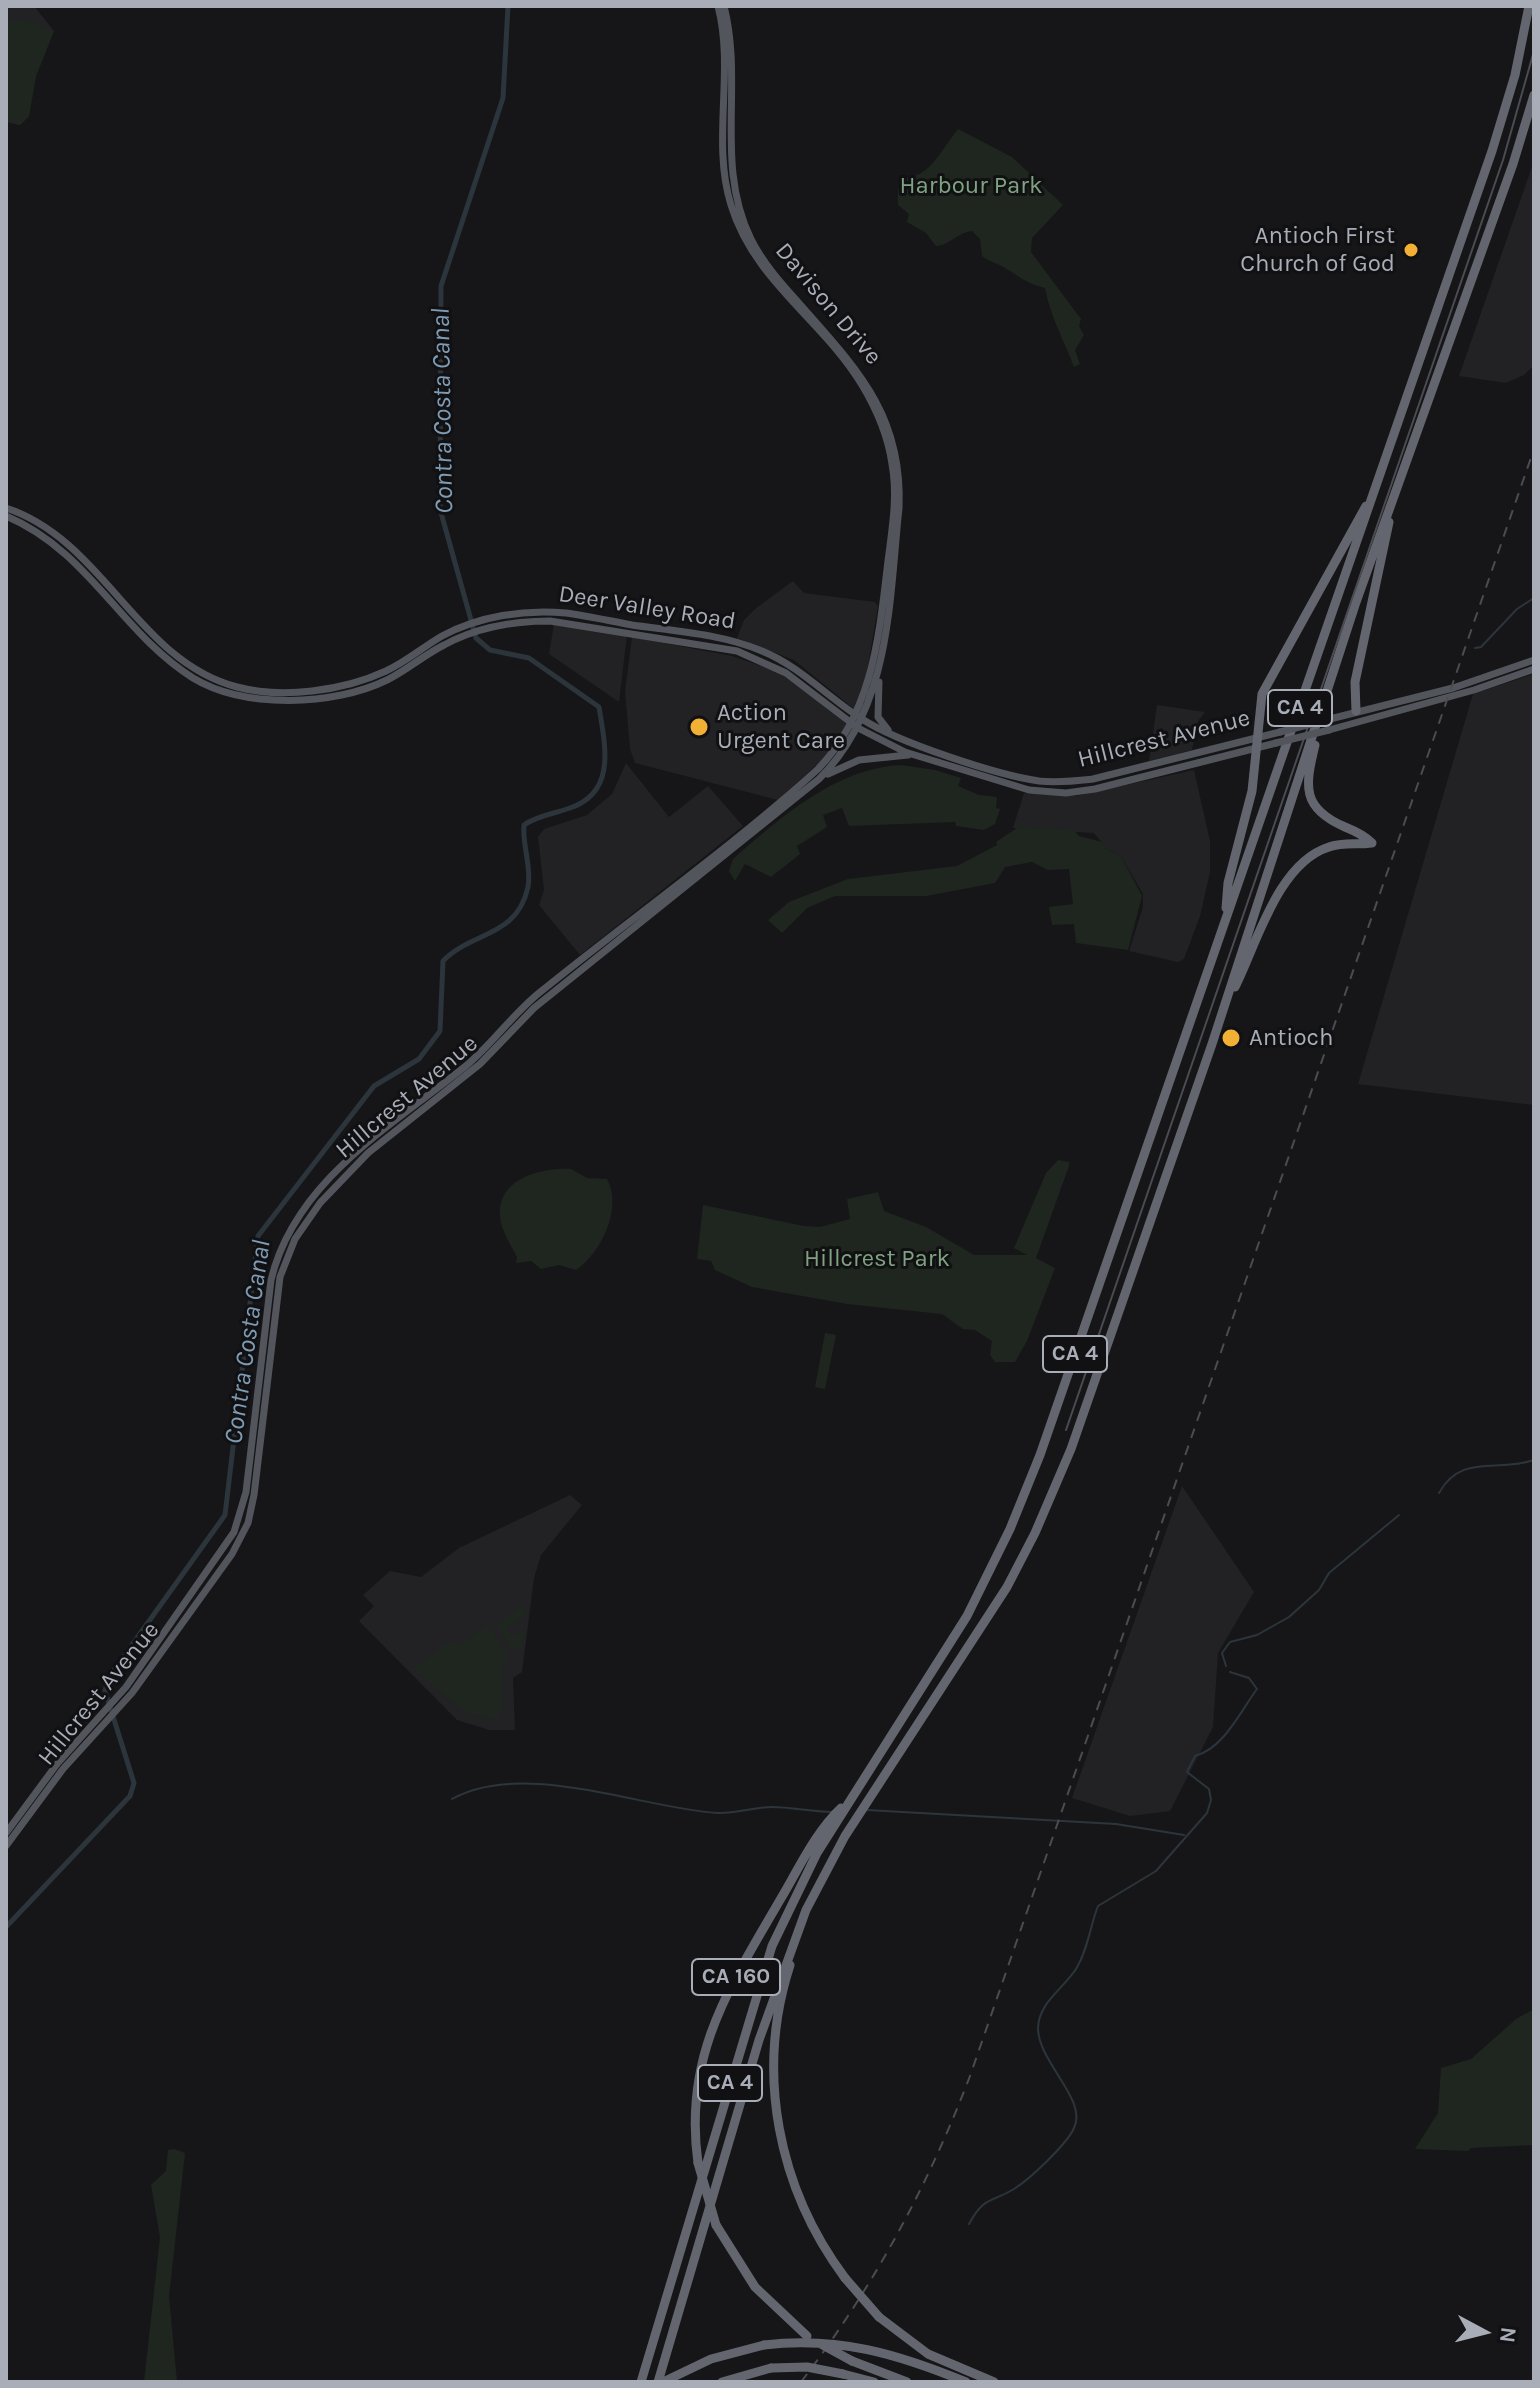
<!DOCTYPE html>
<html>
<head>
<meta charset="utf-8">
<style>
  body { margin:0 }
  #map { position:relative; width:1540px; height:2388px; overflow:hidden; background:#161618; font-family:Karla,sans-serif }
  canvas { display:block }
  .frame { position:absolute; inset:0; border:8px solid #a8adb8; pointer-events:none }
  .north { position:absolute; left:1444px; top:2292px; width:80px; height:80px; -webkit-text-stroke:6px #111113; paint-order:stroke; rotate:97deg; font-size:22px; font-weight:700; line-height:32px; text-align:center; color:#a8adb8 }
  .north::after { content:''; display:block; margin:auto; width:28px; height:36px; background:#a8adb8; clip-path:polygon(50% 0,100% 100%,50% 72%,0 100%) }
</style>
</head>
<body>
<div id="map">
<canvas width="1540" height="2388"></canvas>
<div class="frame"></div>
<div class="north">N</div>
</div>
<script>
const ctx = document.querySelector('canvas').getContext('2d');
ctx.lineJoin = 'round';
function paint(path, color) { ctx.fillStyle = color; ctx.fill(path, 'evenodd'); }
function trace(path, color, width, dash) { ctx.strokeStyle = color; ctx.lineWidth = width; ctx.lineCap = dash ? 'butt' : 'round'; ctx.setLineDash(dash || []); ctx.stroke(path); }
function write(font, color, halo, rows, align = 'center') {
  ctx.font = font + ' Karla,sans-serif'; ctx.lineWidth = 6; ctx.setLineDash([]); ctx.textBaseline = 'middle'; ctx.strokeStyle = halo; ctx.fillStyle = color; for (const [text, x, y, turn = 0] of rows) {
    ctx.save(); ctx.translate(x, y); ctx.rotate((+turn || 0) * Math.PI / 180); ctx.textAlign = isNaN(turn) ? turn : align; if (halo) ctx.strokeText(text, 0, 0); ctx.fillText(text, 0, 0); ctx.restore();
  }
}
const built = new Path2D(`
  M6,6H34L54,31L36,76L29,116L20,125L6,122Z
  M1534,161V365L1524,375L1506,383L1459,376Z
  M793,581L804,593L875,602L878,606L864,689L854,709L794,660L737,638L744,620L755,609Z
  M554,624L627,635L619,702L549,654Z
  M632,637L732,656L782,673L848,725L824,758L778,800L635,763L630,749L625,692Z
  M1534,674V1105L1358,1084L1473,694Z
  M1157,705L1205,712L1198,721L1192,750L1149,761Z
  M626,763L669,817L708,786L743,826L580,955L539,905L544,890L538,837L544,829L587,815L612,794Z
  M1194,770L1210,841V872L1200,916L1184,959L1178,962L1129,951L1143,907V894L1121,856L1108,850L1094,833L1013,828L1024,793L1076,796Z
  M1182,1486L1254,1592L1218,1653L1213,1727L1170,1811L1130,1816L1072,1798Z
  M570,1495L582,1505L541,1555L534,1578L522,1672L513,1678L515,1730H489L457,1720L359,1621L374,1606L363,1595L390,1571L421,1577L459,1548Z`);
const green = new Path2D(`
  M17,18L54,31L36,76L29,116L20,125L6,122V23Z
  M958,129L1012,157L1063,205L1032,238L1031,252L1081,319L1079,326L1084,335L1075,350L1080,364L1074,367C1064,340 1050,316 1045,288C1027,284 1020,277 1005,268C997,263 989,262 982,256L980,239L972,231C957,233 950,245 936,246L926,233L907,222L909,214L898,205C897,165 909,187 930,166C939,157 949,140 958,129Z
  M901,765L935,770L961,778L958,786L979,795L997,797L996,808L1000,809L995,824L984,830L956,826L955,822L849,826L842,808L823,815L827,827L797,846L800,854L771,877L745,864L735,881L729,871L733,859C781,817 836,768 901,765Z
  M1020,826L1074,830L1079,836L1102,842L1108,850L1121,856L1142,896L1128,950L1076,943L1074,924L1052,925L1049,907L1073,904L1069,869L1048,870L1032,862L1005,867L995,883L926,896H835L807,908L782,933L768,920L789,902L848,879L957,866L997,845L996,842Z
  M1058,1160L1069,1162V1166L1036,1258L1055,1268L1027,1341L1015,1362H995L990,1355L992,1341L975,1330L963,1329L942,1314L847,1304L752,1287L715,1270L711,1261L697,1259L703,1205L804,1226L820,1227L850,1219L847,1199L878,1192L884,1211L926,1227L974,1255H1027L1014,1248L1046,1173Z
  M571,1169L587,1178L607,1179C623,1208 601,1253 576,1270L559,1265L541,1269L531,1261L516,1263L517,1257C509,1242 498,1226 500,1209C502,1177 545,1167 571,1169Z
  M825,1333L836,1335L825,1389L815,1387Z
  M521,1606L526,1613L506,1628L512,1636L524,1632L522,1650L512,1649L496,1625Z
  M487,1625L508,1655L502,1672L503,1712L493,1720L465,1712L413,1669L451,1640L457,1647Z
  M1534,2009V2145L1471,2148L1468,2151L1415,2149L1438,2113L1441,2068L1471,2059L1516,2019Z
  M174,2149L185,2153L169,2296L177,2382H144L160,2237L151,2185L166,2171L168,2150Z`);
const stream = new Path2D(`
  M1475,648L1481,647L1517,609L1534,598
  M1439,1493C1461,1453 1496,1473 1534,1460
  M1226,1666L1222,1653L1230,1642L1257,1635L1289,1617L1319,1590L1329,1573L1399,1515
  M452,1799C524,1759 640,1808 717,1813C735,1814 754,1807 772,1807C792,1807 813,1812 833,1812
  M867,1810L1116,1824L1184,1835
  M969,2224C984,2196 991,2203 1014,2189C1030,2179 1067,2144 1074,2128C1088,2100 1039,2063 1038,2029C1038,2003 1063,1989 1076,1969C1088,1950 1090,1926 1098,1906L1156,1871L1207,1813L1211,1800L1209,1789L1187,1772L1195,1756C1224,1748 1240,1712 1257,1689L1249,1678L1230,1672`);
const canal = new Path2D(`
  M6,1927L130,1796L134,1783L105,1691L109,1677L225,1515L258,1236L374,1086L419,1059L440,1031L443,961C472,931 517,938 528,887C532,868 522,845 524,825C538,815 554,814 570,808C617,792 605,745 599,707L529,658L490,650L476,638L440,509L441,286L503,98L508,6`);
const major = new Path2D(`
  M6,508C104,540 137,661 237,687C282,699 343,691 386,671C406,662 423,647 442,636C479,616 525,609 566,613C588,616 610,621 632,625C675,631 722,634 762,651C801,667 827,697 862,719C897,742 997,775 1039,781C1058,783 1075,781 1093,779L1280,732
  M6,516C89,551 121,633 193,678C244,709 334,706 387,680C407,670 424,655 444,645C477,627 513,621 550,621L737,651L786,673L858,728L905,752L1029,790L1066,793L1095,789L1276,743
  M879,682L878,717L888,730
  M1330,719L1453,688L1534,660
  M1329,730L1474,690L1534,669
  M828,774L859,760L908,755
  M6,1833L57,1764L126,1687L234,1532L246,1492L271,1280C295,1180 393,1125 467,1065C493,1043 513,1014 539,993C630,919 732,847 818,769C873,712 879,636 888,561C892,529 898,496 892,464C888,436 877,410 862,385C823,320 754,281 731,205C711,141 735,71 718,6
  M6,1846L63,1769L132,1693L232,1554L248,1523L254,1495L280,1277L295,1239L320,1203L368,1153L480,1064L534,1008L819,779C891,708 889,602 899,508C903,414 856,368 798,302C781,283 763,263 751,239C714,164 744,84 724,6`);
const highway = new Path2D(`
  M1356,711L1355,682L1389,522
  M1315,745C1305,786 1301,808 1345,827C1355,831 1364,835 1372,843
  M1226,908L1228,883L1252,791L1262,694L1366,506
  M1235,987C1257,943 1278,863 1329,847C1342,842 1358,845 1372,843
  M790,1965C755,2073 778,2188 845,2278
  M698,2163C683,2056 729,1988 780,1900C798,1870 816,1831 841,1808
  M716,2225L755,2287L807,2336
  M879,2317L928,2354L994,2382
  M852,2361L907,2382
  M843,2374L874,2382
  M641,2382L772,1946L817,1853L967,1616L1010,1529L1040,1455L1492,151L1515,75L1529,6
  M658,2382L759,2040L806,1910L845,1836L1007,1587L1035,1533L1071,1449L1212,1044L1355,605L1513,164L1534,95
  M663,2382L711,2359L764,2345
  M722,2382L771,2368`);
const tram = new Path2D(`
  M1066,1430L1503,160L1534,51`);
const rail = new Path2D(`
  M801,2382C873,2288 928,2186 970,2076L1534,449`);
const majorBridge = new Path2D(`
  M1280,732L1330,719
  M1276,743L1329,730`);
const highwayBridge = new Path2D(`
  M698,2163L716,2225
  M845,2278L879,2317
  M821,2344L852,2361
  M764,2345C838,2336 898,2354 966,2382
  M771,2368L807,2367L843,2374`);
const markers = [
  [1411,250,8,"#f2b134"],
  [699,727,10,"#f2b134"],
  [1231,1038,10,"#f2b134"]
];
const shields = [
  [1300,708,64],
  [1075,1354,64],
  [736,1977,88],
  [730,2083,64]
];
const shieldNames = [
  ["CA 4",1300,708],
  ["CA 4",1075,1354],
  ["CA 160",736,1977],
  ["CA 4",730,2083]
];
const parkNames = [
  ["Harbour Park",971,186],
  ["Hillcrest Park",877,1259]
];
const poiNames = [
  ["Antioch First",1395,236,"right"],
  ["Church of God",1395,264,"right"],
  ["Action",717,713],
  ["Urgent Care",717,741],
  ["Antioch",1249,1038]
];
const streetNames = [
  ["Davison Drive",828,304,50],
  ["Deer Valley Road",647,608,9],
  ["Hillcrest Avenue",1164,739,-14],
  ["Hillcrest Avenue",407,1097,-40],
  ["Hillcrest Avenue",99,1694,-51]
];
const waterNames = [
  ["Contra Costa Canal",443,411,-91],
  ["Contra Costa Canal",248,1342,-82]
];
paint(built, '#222225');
paint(green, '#1e261f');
trace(stream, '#2c353c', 2);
trace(canal, '#2c353c', 5);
trace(major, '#53555c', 7);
trace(highway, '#63666e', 9);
trace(tram, '#4a4c52', 2);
trace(rail, '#4a4c52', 2, [10, 8]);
trace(majorBridge, '#53555c', 7);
trace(highwayBridge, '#63666e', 9);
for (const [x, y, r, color] of markers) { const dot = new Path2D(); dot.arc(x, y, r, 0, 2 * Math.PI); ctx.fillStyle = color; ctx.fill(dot); trace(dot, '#111113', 3); }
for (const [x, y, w] of shields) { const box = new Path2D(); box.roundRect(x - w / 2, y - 18, w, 36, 6); ctx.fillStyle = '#111113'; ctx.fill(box); trace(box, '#a8adb8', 2); }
write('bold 22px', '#a8adb8', null, shieldNames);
write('24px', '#7fa381', '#111113', parkNames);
write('24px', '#a8adb8', '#111113', poiNames, 'left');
write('24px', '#a8adb8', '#111113', streetNames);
write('italic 26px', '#7f9bb3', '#111113', waterNames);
</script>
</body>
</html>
